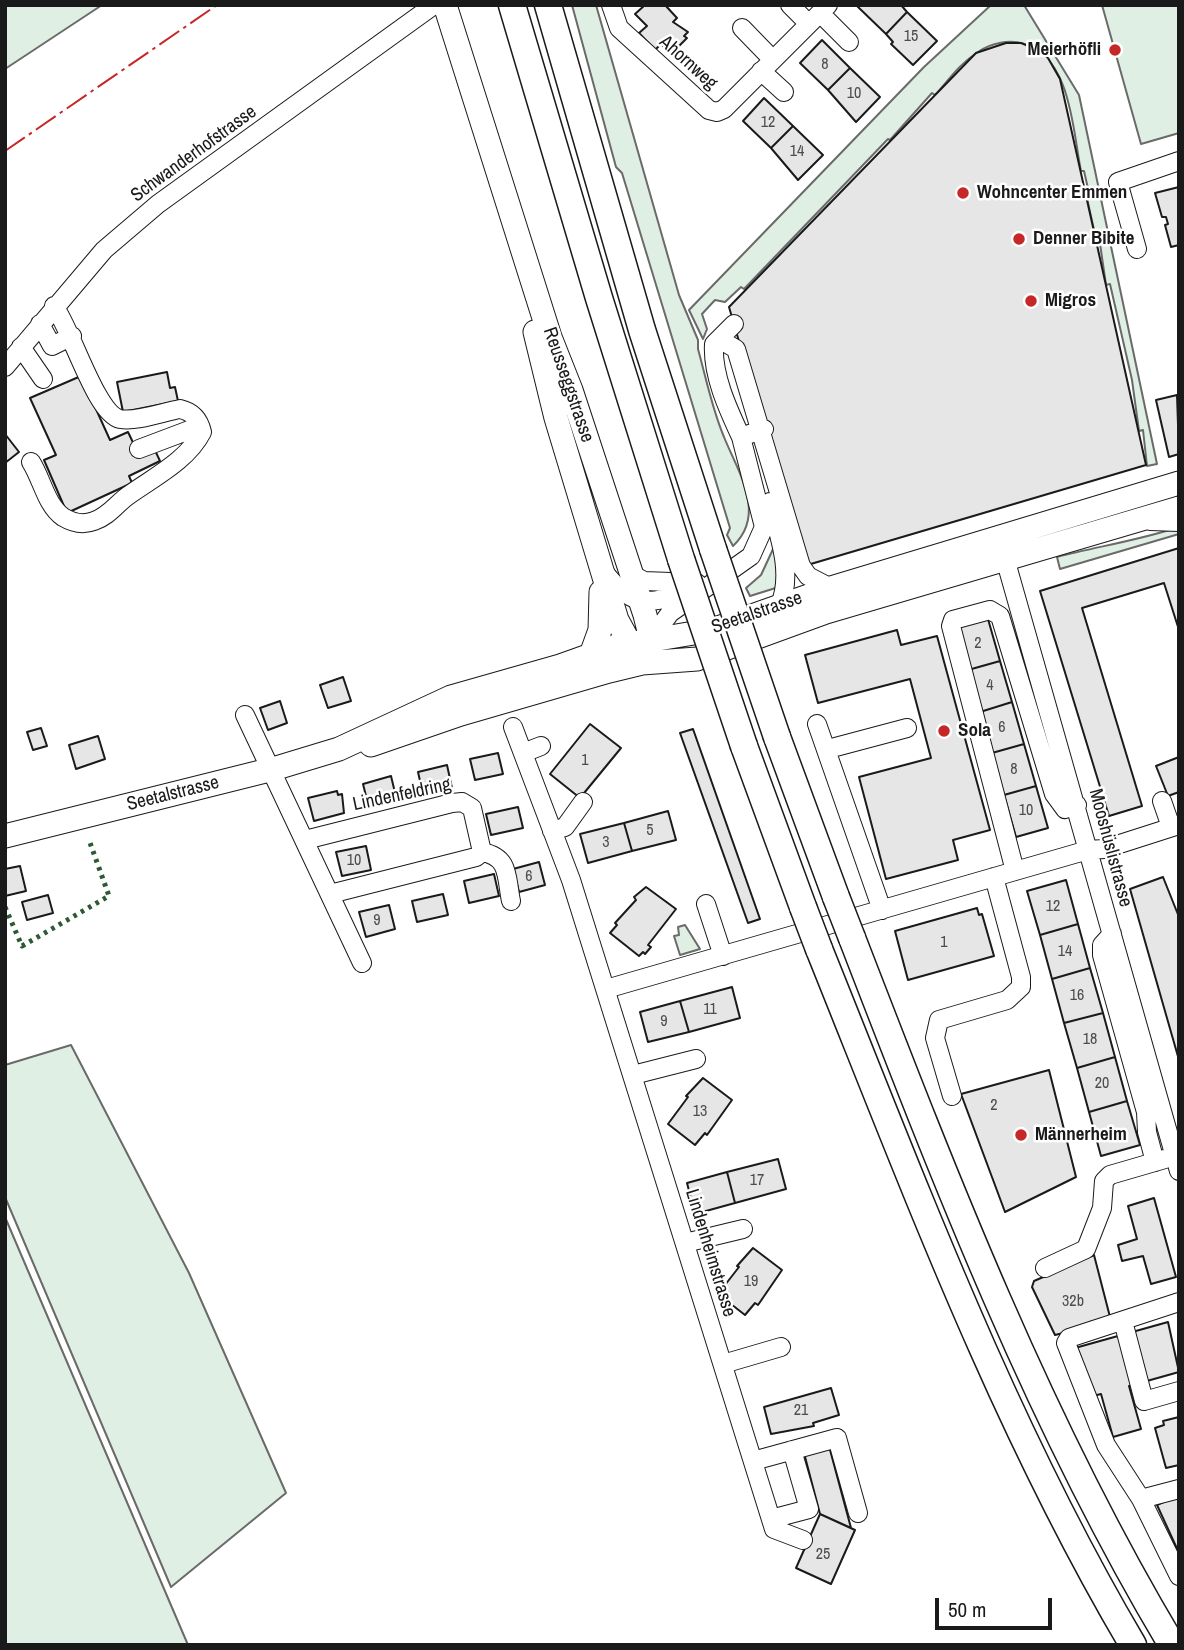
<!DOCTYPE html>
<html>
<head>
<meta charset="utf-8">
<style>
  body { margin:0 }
  #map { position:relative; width:1184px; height:1650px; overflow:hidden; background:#fff; font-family:"Archivo Narrow",sans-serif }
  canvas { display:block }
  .frame { position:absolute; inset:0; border:7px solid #1a1a1a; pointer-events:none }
  .scale { position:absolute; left:935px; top:1598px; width:117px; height:32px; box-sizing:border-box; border:4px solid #1a1a1a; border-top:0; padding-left:9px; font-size:21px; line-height:24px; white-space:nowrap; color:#1a1a1a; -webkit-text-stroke:5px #fff; paint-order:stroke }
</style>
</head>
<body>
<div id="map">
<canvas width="1184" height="1650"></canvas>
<div class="frame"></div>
<div class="scale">50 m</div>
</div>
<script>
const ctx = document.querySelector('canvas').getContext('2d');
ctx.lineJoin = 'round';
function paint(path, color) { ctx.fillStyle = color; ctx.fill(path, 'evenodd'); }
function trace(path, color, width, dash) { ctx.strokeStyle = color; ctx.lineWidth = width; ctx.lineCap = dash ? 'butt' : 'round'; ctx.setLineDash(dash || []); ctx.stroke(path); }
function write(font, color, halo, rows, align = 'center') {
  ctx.font = font + ' "Archivo Narrow",sans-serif'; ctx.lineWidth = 5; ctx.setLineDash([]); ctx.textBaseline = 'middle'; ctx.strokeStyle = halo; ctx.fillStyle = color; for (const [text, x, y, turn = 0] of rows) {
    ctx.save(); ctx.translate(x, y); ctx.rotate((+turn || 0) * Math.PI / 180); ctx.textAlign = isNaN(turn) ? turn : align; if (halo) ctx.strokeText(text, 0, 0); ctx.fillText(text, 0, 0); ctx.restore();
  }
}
const green = new Path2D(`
  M5,5H102L5,69Z
  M572,5H596L679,295L698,340V349C706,378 712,409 724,437C738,472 767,514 733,546L727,535L730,528L622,173L616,167Z
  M991,5H1024L1079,95L1157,464L1147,466L1143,430L1139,431L1132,380L1110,284L1106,285L1098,230H1094L1086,194L1089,193L1084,171H1081C1073,134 1072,58 1024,44C1010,39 991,43 978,52C958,65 949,80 935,95L932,93L890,140L888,139L744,289L741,287L725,302L715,300L702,314L707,329L703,339L689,310L924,67Z
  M1102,5H1179V133L1141,144Z
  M1173,529H1179V534L1060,569L1057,557C1096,547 1134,541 1173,529Z
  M774,547L782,586L750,596L746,588L761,575Z
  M685,925L700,949L680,955L674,936L679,935L678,927Z
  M71,1045L189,1273L286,1493L171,1587L5,1197V1065Z
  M5,1217L188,1645H5Z`);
const building = new Path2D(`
  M645,5H665L677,18L673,22L688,32L684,36L687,38L671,54L661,44L655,50L639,33L647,26L635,14Z
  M901,5L907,12L886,34L857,6Z
  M907,12L937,41L913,65L891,44L893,42L886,34Z
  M822,40L850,68L828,90L800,63Z
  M1006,43H1021L1036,49L1048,58L1060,79L1146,465L804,566L729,307L976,53Z
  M850,68L880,97L856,122L828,90Z
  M764,98L793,126L771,148L743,121Z
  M793,126L823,155L798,180L771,148Z
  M1179,187V245L1171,247L1165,225L1168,224L1166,217H1162L1155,193Z
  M167,372L170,388L175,387L178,401L123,412L117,382Z
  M81,376L110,440L128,432L138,453L153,446L160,461L129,476L132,483L67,513L44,460L56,455L30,398Z
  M1177,395L1179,454L1169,457L1156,400Z
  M5,434L19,452L5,463Z
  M1179,548V630L1164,583L1082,608L1142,806L1109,816L1040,591Z
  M988,619L1000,661L968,670L956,628Z
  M897,630L901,645L937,636L990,830L953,840L958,860L886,879L859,777L931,758L910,679L818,703L805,655Z
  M1000,661L1012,702L980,712L968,670Z
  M343,677L351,701L328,708L320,685Z
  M280,701L287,723L268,730L260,708Z
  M1012,702L1024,744L992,753L980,712Z
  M590,724L621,748L580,798L550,774Z
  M41,728L47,746L33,750L27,732Z
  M693,729L760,919L748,923L680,733Z
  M98,736L105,759L76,769L69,745Z
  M1024,744L1036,786L1004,795L992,753Z
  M498,753L503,774L475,780L470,759Z
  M1179,757V792L1168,796L1156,766Z
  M447,765L452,788L423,794L418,772Z
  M391,776L397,801L369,808L363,784Z
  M1036,786L1048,828L1016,837L1004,795Z
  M337,791L338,795L342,794L344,813L314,821L308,798Z
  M518,807L523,828L491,835L486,814Z
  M668,811L676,840L632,851L624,823Z
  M624,823L632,851L588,863L580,834Z
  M366,846L371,870L342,876L336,852Z
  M539,862L545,885L519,892L513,869Z
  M20,866L26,891L5,896V869Z
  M494,874L499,896L469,903L464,881Z
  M1163,877L1179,917V1060L1130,889Z
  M1066,880L1078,924L1040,935L1027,891Z
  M646,887L676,909L648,945L651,947L645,954L643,952L639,956L610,933L617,925L615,923L636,900L634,897Z
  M443,894L448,915L417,922L412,901Z
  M48,895L53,913L27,920L22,902Z
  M389,905L395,929L366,937L359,912Z
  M977,908L979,915L982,914L994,956L908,980L895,931Z
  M1078,924L1090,968L1052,979L1040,935Z
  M1090,968L1103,1013L1064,1023L1052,979Z
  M732,987L740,1018L689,1032L680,1001Z
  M680,1001L689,1032L648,1042L640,1012Z
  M1103,1013L1115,1057L1077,1068L1064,1023Z
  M1115,1057L1127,1101L1089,1112L1077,1068Z
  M1049,1070L1076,1177L1005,1212L961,1094Z
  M703,1078L732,1100L707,1135L705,1133L695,1145L668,1124L688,1097L686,1096Z
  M1127,1101L1140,1145L1101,1156L1089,1112Z
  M778,1159L786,1189L735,1203L727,1172Z
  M727,1172L735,1203L695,1214L687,1183Z
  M1154,1198L1176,1277L1151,1284L1143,1256L1122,1261L1118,1245L1137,1239L1128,1206Z
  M753,1248L782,1270L758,1305L755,1303L745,1315L718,1294L739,1267L737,1266Z
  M1094,1255L1110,1317L1090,1322L1092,1326L1055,1335L1032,1287L1034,1281Z
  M1168,1322L1179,1372L1129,1386L1141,1429L1113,1437L1101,1394L1089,1397L1075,1348Z
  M831,1388L839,1415L813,1423L814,1426L771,1434L764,1407Z
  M1179,1417V1465L1166,1468L1155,1428L1164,1425L1163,1421Z
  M829,1446L851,1528L820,1514L804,1453Z
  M1179,1495V1553L1157,1505Z
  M820,1514L855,1530L831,1584L796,1568Z`);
const minor = new Path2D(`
  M611,5L619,28L709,110L717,112L724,109L828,5
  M790,5L809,24
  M820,13L849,42
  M742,28L773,60
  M761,71L784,92
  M1137,249L1118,182L1179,161
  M40,324L52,346L72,336
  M734,324L714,344C712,375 728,409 741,437
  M719,339L736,349L801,566L808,576L831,588
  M21,347L43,379
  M5,367L104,250L158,204L434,5
  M139,449L200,426
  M31,462C42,479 46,505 63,517C73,523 84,525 94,521C109,516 117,503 129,495C154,477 187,461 202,432C199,419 193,412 180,409C163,412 137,422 120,419C96,414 71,328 54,306
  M770,502C779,535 794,575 779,607
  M1150,521L1179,522
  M1002,548L1179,1171
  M605,573C635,611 648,602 691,593
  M631,574L644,581L697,583
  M651,639L670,613L751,556L764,527L741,437L764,429
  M245,715L362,963
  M817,724L882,910
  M513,727L571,880L774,1529L803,1540
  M828,749L907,728
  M523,753L541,746
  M1162,801L1171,827
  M552,831L565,827L583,802
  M305,840L452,803L462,802L472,808L482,852L476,857L330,894
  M482,852C510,857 506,877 511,901
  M1015,871L951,626L953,620L990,610L1000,616L1054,794L1065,809L1077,805
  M706,904L723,956
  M1112,934L1102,945V955L1146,1112L1147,1132L1155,1162
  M606,989L1088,850L1104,849L1179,825
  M633,1075L696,1059
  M952,1096L935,1038L939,1020L1007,1000L1021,987V977L994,877
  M685,1243L743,1229
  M1045,1268L1086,1249L1102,1208L1104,1181L1110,1175L1165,1159
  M1179,1302L1069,1338L1066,1343L1106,1445L1141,1499L1179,1576
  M1123,1321L1144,1401L1179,1391
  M723,1364L781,1347
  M753,1461L837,1438L858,1513
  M1141,1499L1179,1489
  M771,1519L809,1509L792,1450`);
const major = new Path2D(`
  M445,5L550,337L571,390L645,615L651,639L649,651
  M535,332L556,418L617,620L636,655
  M591,655L600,630L601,592
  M371,745L461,714L609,671L642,663L697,659L826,612L1179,508
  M5,836L273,769L339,749L451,697L560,666L616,646L712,630L831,588L1179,483`);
const highway = new Path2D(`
  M512,5L599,298L681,559
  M548,5L642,330L713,549
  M777,737L836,897
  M744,746L803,907
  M852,938C945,1179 1039,1423 1172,1645
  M819,949C914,1185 1003,1425 1133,1645`);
const highwayBridge = new Path2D(`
  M713,549L777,737
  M681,559L744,746
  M836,897L852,938
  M803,907L819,949`);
const hedge = new Path2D(`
  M5,907L22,946L109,896L89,840`);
const power = new Path2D(`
  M5,151L217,5`);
const markers = [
  [1115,50,7,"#c62828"],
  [963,193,7,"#c62828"],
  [1019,239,7,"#c62828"],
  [1031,301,7,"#c62828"],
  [944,731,7,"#c62828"],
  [1021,1135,7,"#c62828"]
];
const numberNames = [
  ["15",911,37],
  ["8",825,65],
  ["10",854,94],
  ["12",768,123],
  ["14",797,152],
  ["2",978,644],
  ["4",990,686],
  ["6",1002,728],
  ["1",585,761],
  ["8",1014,770],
  ["10",1026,811],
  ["5",650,831],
  ["3",606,843],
  ["10",354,861],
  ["6",529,877],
  ["12",1053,907],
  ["9",377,921],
  ["1",944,943],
  ["14",1065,952],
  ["16",1077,996],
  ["11",710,1010],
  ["9",664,1022],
  ["18",1090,1040],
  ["20",1102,1084],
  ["2",994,1106],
  ["13",700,1112],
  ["17",757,1181],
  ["19",751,1282],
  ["32b",1073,1302],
  ["21",801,1411],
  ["25",823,1555]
];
const poiNames = [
  ["Meierhöfli",1101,50,"right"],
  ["Wohncenter Emmen",977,193],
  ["Denner Bibite",1033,239],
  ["Migros",1045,301],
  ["Sola",958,731],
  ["Männerheim",1035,1135]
];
const streetNames = [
  ["Ahornweg",688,63,42],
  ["Schwanderhofstrasse",194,154,-36],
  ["Reusseggstrasse",568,385,71],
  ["Seetalstrasse",757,613,-19],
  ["Seetalstrasse",173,794,-14],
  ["Lindenfeldring",402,795,-12],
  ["Mooshüslistrasse",1110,848,75],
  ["Lindenheimstrasse",710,1253,73]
];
paint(green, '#e0efe3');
trace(green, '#6a6a6a', 2);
paint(building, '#e6e6e6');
trace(building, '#1a1a1a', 2);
trace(minor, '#1a1a1a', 20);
trace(major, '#1a1a1a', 25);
trace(highway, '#1a1a1a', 29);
trace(minor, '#fff', 18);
trace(major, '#fff', 23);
trace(highway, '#fff', 26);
trace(highwayBridge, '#1a1a1a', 29, []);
trace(highwayBridge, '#fff', 26);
trace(hedge, '#2b5a34', 5, [3.5, 5]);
trace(power, '#c62828', 2, [24, 5, 3.5, 5]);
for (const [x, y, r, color] of markers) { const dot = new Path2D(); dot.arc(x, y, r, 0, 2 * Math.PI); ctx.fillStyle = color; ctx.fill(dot); trace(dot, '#fff', 2.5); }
write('16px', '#4d4d4d', null, numberNames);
write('bold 19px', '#1a1a1a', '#fff', poiNames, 'left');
write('19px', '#1a1a1a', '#fff', streetNames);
</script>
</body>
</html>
